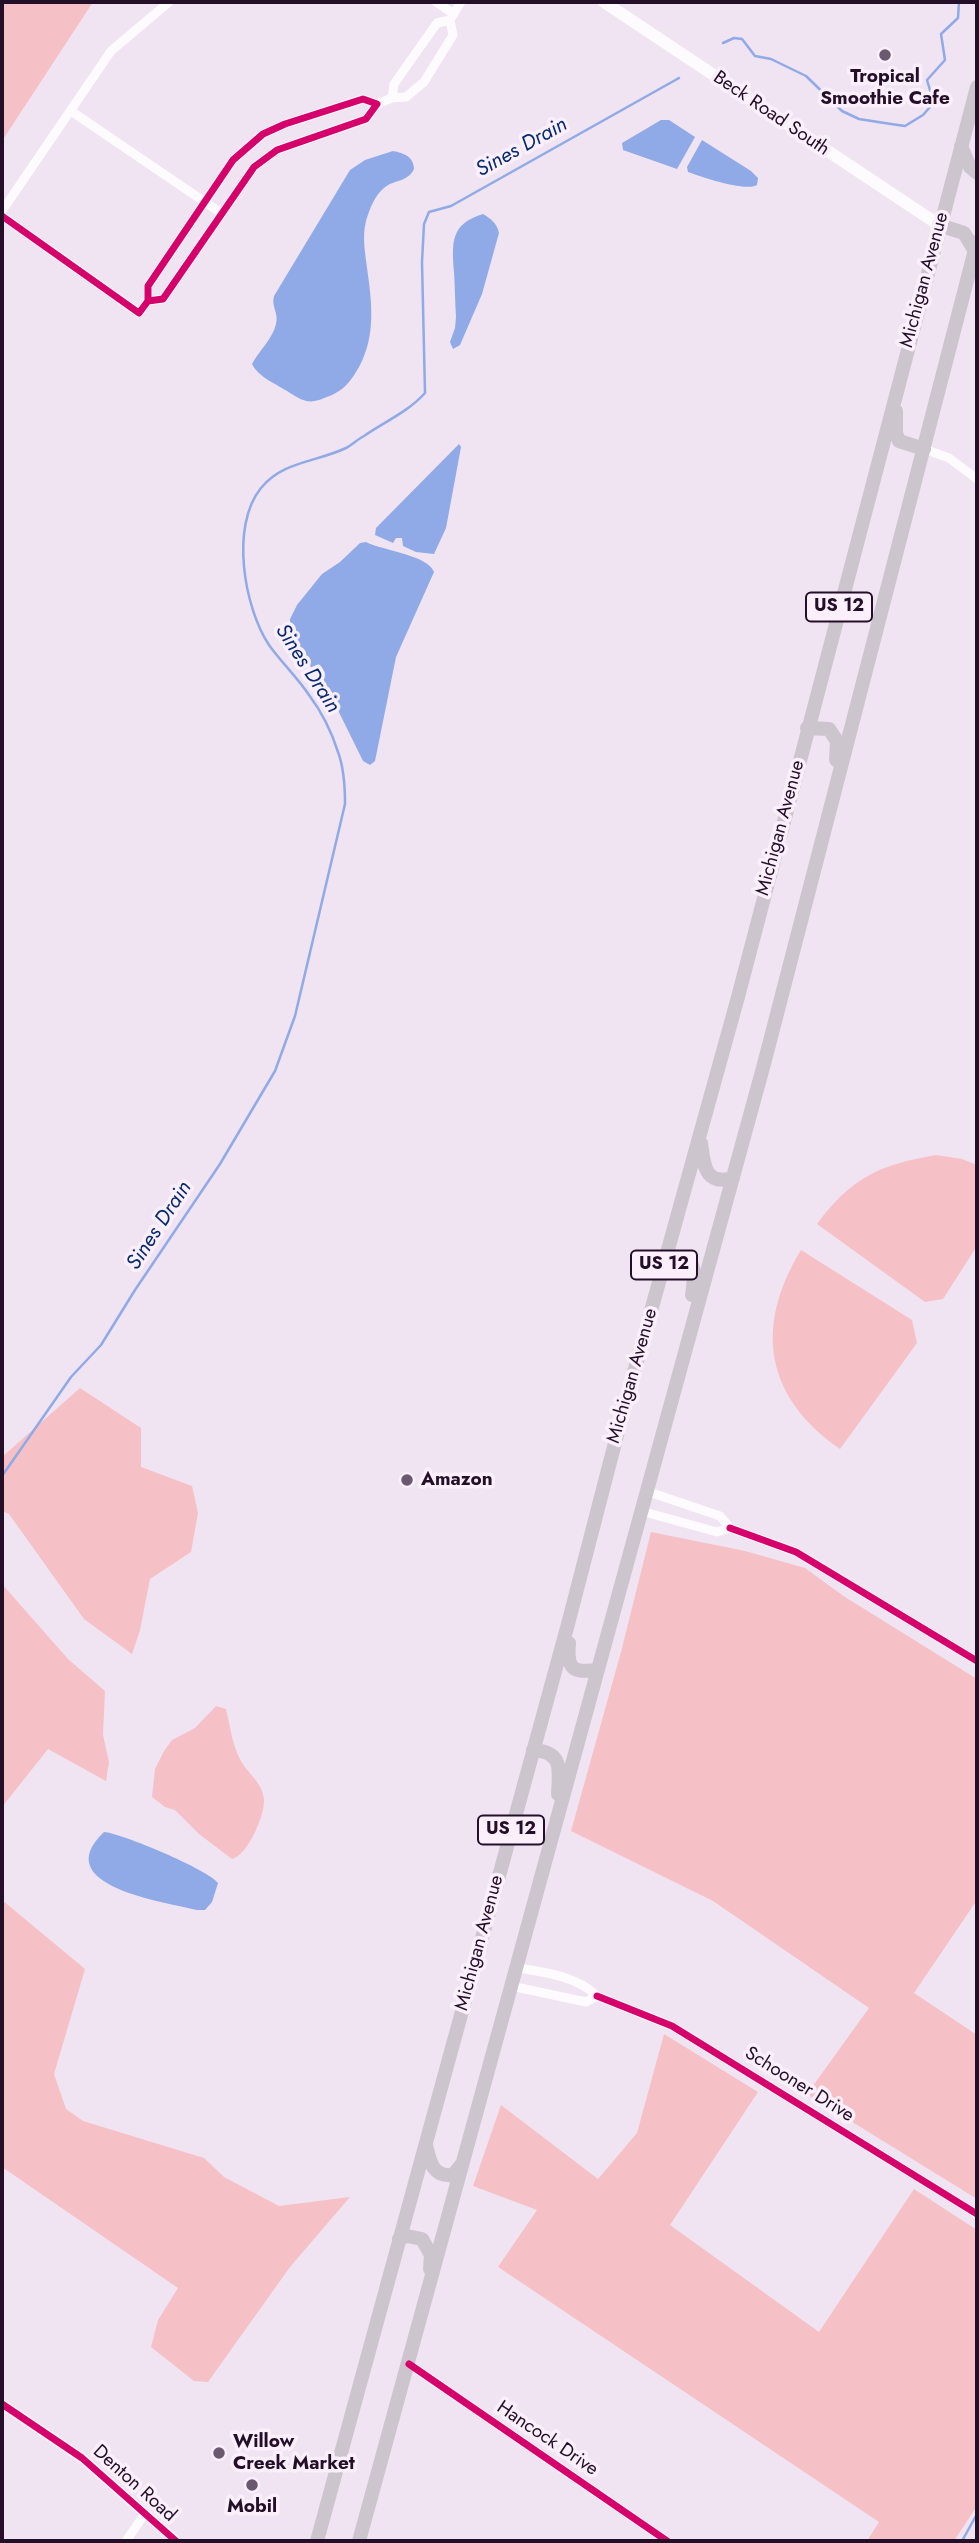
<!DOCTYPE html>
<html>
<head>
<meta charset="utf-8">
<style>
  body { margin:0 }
  #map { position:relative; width:979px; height:2543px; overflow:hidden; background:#f0e3f2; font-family:Jost,sans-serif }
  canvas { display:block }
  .frame { position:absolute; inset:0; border:4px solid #240f28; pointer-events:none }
</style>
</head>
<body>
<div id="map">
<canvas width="979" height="2543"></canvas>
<div class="frame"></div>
</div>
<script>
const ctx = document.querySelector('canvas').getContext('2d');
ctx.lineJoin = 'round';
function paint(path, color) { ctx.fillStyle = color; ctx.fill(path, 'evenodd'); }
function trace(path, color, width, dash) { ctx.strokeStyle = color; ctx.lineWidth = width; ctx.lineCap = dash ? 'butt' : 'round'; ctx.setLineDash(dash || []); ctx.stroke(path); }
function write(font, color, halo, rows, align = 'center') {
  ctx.font = font + ' Jost,sans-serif'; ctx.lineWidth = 7; ctx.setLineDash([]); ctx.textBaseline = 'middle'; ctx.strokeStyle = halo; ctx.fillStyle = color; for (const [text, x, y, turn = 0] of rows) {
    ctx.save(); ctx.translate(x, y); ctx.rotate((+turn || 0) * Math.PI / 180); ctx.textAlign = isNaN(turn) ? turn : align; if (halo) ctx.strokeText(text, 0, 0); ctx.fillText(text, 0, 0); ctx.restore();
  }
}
const green = new Path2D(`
  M2,2H93L2,141Z
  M936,1155L962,1159L977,1165V1246L943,1299L925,1302L817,1224C852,1177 879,1165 936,1155Z
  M801,1250L912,1320L917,1343L840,1449C765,1397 754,1327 801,1250Z
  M80,1388L141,1428V1467L192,1486L198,1513L191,1552L150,1579L140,1630L132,1654L84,1619L9,1514L2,1511V1457Z
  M651,1532L745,1551L805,1568L845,1597L977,1679V1900L914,1993L977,2035V2199L807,2094L869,2008L713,1901L571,1831L621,1652Z
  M2,1584L68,1659L105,1691L103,1735L109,1762L106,1781L48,1749L2,1807Z
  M216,1706L226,1709C230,1725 232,1743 239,1757C246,1773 262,1781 264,1799C265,1815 248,1855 232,1859L199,1834L175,1810L165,1807L152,1797L155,1769L164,1751L172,1740L195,1728Z
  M2,1900L85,1969L54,2074L66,2109L83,2121L204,2158L224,2177L279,2206L350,2197L290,2267L208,2382L194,2381L151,2347L158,2320L178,2288L2,2167Z
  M664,2034L758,2092L670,2225L819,2332L914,2189L977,2230V2506L954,2541H867L879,2522L498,2267L537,2210L473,2186L501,2105L598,2179L637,2133Z`);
const water = new Path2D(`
  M661,120H669L695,137L677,169L623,150L622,143Z
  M702,140L751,171L758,178L757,185C745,192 702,177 688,172L687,167Z
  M393,151C404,153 414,157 414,169C407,183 394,179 384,188C375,195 369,210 366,221C362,237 365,252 367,268C372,303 376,336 359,367C352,379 346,388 334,394C313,403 309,405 290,393C277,384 259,378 252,364C259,351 273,338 276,324C279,314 271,306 274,296L350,170L365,160Z
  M483,214C491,219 497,223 499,233L482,294L460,345L453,349L450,342L455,328L456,317C455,302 455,287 454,272C452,243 450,224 483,214Z
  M459,444L461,447L446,528L434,554L416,552L403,546L402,538H396L393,543L375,535L376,528Z
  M366,542C384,551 428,555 434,572L396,657L375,761L370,765L363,761L330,694L290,637V619L297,605L322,574L340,562L360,543Z
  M104,1832C121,1833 209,1870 218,1883L212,1902L205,1910H197C165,1902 47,1886 104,1832Z`);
const stream = new Path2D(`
  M723,43L734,38L742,39L755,56L771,59L806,76L842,111L859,119L891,124L905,126L923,115L930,107L932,97L927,80L945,60L941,34L958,18L959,2
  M2,1476L71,1377L101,1345L135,1290L220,1164L275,1071L295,1016L345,804C345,786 344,768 338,752C332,733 321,711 309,695C297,677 281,662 269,645C244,607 230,526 261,488C283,461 317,462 346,448C352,445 358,439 364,436C384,422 408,412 425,393L422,262L424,224L429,212L451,206L679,78
  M962,2541L977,2514`);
const minor = new Path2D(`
  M436,2L454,14
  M392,98L394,84L437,23L450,20
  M377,104L392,98L406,97L424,82L453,35L450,20L461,2
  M71,111L221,213
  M2,211L111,51L169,2
  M2,216L139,313L148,301V286L233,160L263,134L285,124L363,99L377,104L366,119L277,150L254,167L163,299L148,301
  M924,449L949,458L977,479
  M641,1511L717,1532L730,1528L720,1516L646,1491
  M730,1528L796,1552L977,1661
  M511,1986L586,2002L597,1996C577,1976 544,1972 517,1968
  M597,1996L672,2026L977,2214
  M409,2364L667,2541
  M126,2541L144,2515`);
const tertiary = new Path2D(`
  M2,2404L82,2458L176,2541`);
const secondary = new Path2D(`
  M604,2L939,225`);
const primary = new Path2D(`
  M961,146L970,167L977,173
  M939,225L964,233L975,251
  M896,411V433L899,441L924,449
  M807,728L829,729L837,741L836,760
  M701,1143C704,1164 704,1186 733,1178
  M665,1260C697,1254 696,1269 692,1295
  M569,1643C567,1669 572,1673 597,1670
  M533,1750C564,1752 559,1770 558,1794
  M426,2145C430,2161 432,2177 453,2175L461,2165
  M399,2239L407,2236L422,2239L431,2255L430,2269
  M317,2541L568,1624L623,1412L738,997L977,87
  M359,2541L764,1064L977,242`);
const cycleway = new Path2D(`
  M2,216L139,313L148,301V286L233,160L263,134L285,124L363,99L377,104L366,119L277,150L254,167L163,299L148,301
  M730,1528L796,1552L977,1661
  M597,1996L672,2026L977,2214
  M409,2364L667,2541
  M2,2404L82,2458L176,2541`);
const markers = [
  [885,55,7,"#6b596f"],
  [407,1480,7,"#6b596f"],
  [219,2453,7,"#6b596f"],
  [252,2485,7,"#6b596f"]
];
const shields = [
  [839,607,66],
  [664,1265,66],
  [511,1830,66]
];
const shieldNames = [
  ["US 12",839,607],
  ["US 12",664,1265],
  ["US 12",511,1830]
];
const poiNames = [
  ["Tropical",885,77],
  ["Smoothie Cafe",885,99],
  ["Amazon",421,1480,"left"],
  ["Willow",233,2442,"left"],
  ["Creek Market",233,2464,"left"],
  ["Mobil",252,2507]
];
const streetNames = [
  ["Beck Road South",771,114,34],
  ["Michigan Avenue",925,280,-75],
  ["Michigan Avenue",781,828,-75],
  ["Michigan Avenue",633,1376,-74],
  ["Michigan Avenue",480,1943,-75],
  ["Schooner Drive",799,2085,32],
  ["Hancock Drive",547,2439,34],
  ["Denton Road",134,2484,42]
];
const waterNames = [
  ["Sines Drain",522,148,-29],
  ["Sines Drain",307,669,57],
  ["Sines Drain",160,1226,-57]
];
paint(green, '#f6c1c6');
paint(water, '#8faae6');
trace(stream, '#8faae6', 2.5);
trace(minor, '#fdfbfd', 9);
trace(tertiary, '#fdfbfd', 10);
trace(secondary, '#fdfbfd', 12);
trace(primary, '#cdc5ce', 14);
trace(cycleway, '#d6006c', 7);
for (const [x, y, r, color] of markers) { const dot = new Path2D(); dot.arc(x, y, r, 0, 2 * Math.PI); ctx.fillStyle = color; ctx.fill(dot); trace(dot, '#fbeffc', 2.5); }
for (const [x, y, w] of shields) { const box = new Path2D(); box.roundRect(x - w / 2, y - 14.5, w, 29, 5); ctx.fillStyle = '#fbeffc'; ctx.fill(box); trace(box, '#240f28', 2); }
write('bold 18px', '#240f28', null, shieldNames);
write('bold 19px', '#240f28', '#fbeffc', poiNames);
write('19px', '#240f28', '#fbeffc', streetNames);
write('italic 21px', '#062a6f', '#fbeffc', waterNames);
</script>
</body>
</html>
